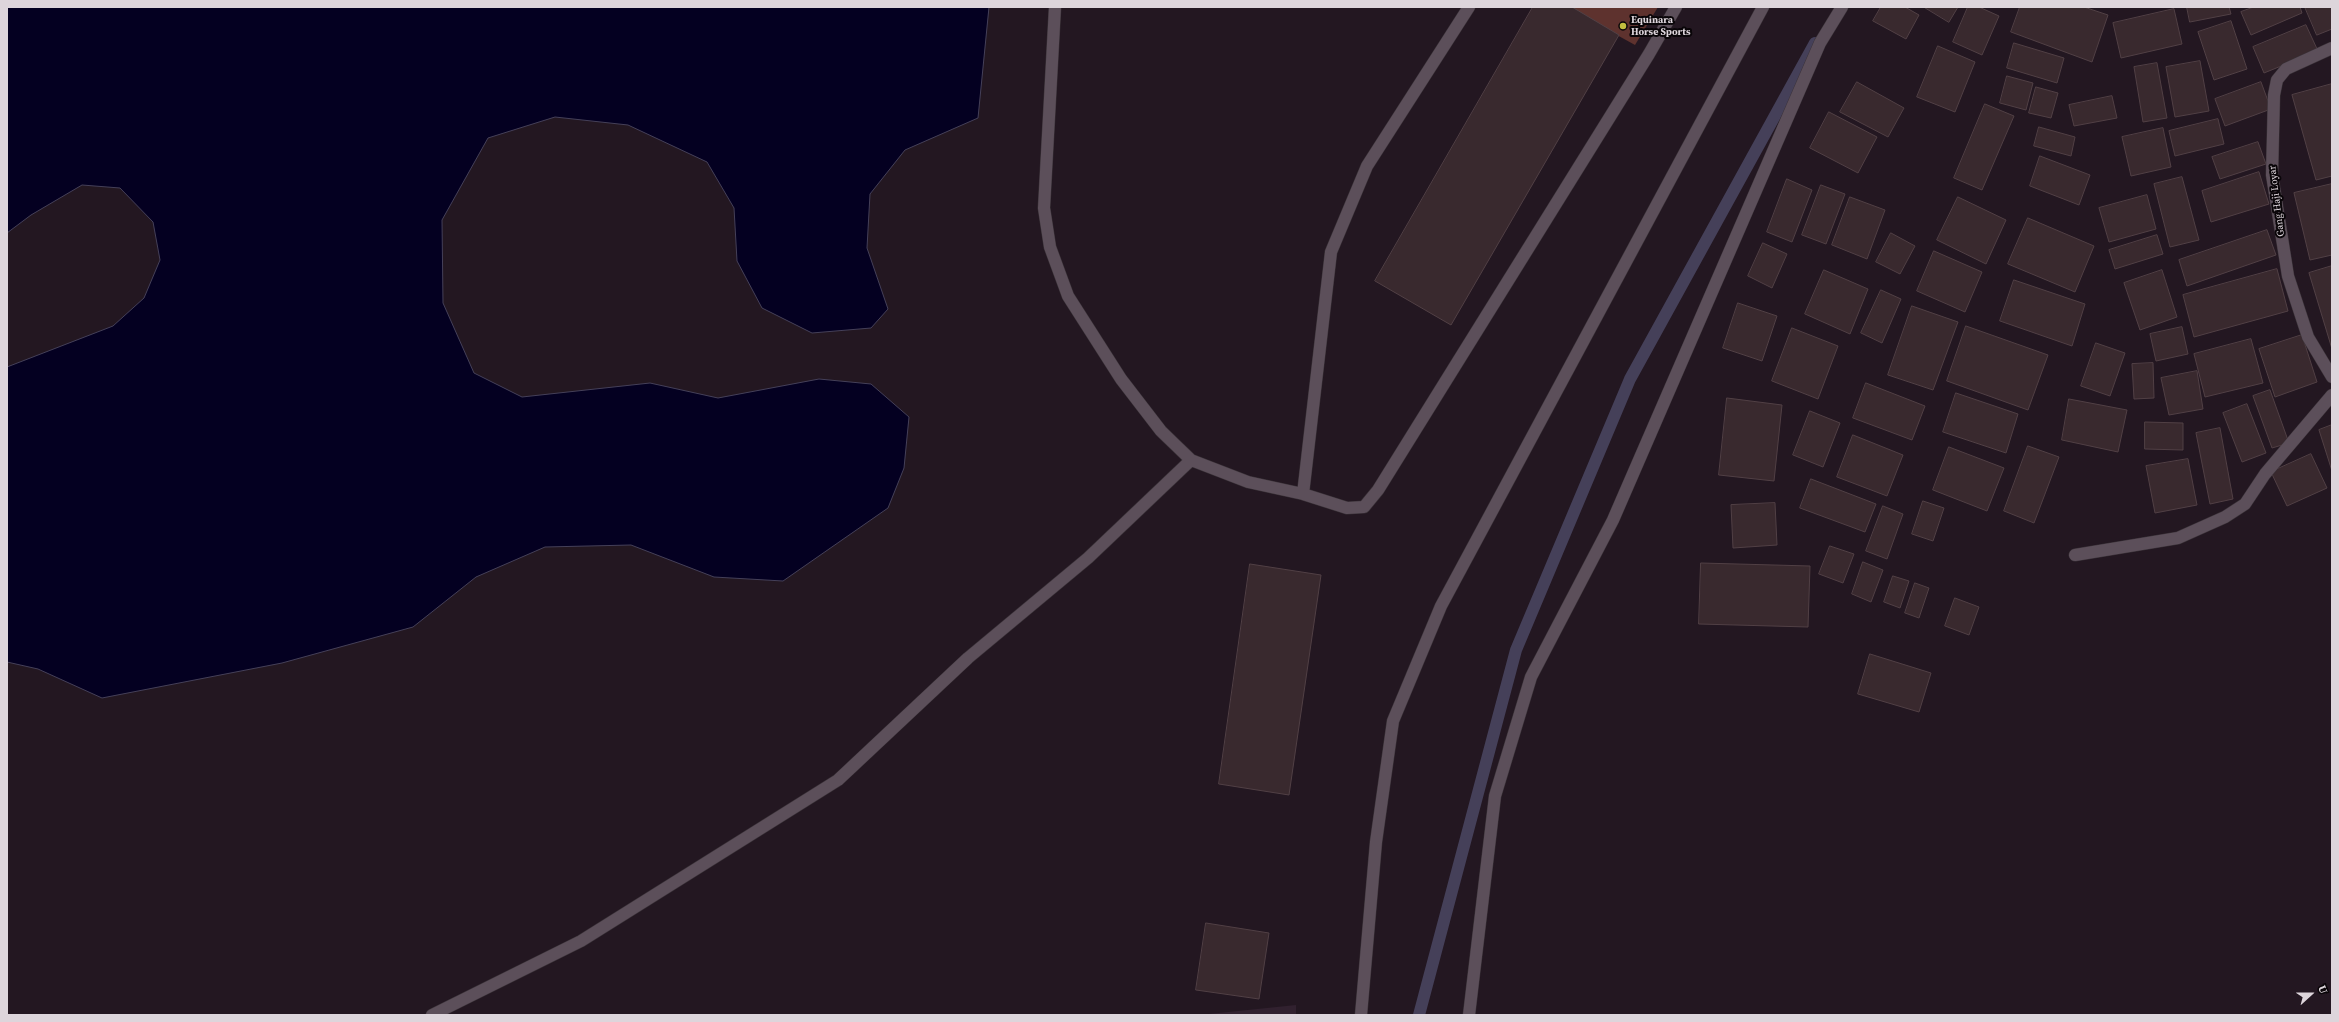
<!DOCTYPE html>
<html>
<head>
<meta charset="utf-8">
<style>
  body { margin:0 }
  #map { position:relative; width:2339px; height:1022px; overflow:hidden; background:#231721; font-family:"Source Serif 4",serif }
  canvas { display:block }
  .frame { position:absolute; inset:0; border:8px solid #ddd5db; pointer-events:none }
  .north { position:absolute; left:2291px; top:974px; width:40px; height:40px; -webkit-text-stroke:3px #090508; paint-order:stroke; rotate:69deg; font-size:11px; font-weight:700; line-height:16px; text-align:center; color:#ddd5db }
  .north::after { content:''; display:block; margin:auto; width:14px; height:18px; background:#ddd5db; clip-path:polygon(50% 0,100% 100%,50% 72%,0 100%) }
</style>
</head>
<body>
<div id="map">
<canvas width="2339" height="1022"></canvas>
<div class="frame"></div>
<div class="north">U</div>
</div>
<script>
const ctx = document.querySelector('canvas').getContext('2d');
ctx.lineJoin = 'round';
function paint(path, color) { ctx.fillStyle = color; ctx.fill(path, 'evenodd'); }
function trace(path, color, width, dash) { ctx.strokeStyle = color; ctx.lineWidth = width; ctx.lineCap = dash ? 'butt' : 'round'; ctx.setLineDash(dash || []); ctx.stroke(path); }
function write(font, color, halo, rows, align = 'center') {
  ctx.font = font + ' "Source Serif 4",serif'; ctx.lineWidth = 4; ctx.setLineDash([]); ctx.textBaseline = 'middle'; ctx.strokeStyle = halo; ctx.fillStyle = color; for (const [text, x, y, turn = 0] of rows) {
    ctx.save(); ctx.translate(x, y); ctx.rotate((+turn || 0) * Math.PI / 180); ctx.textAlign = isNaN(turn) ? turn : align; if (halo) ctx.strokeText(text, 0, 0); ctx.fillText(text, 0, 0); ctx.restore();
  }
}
const built = new Path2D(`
  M1296,1005V1015H1199Z`);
const green = new Path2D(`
  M1566,7H1658L1635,45Z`);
const water = new Path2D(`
  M7,7H989L978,118L905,150L870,194L867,248L888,309L871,328L812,333L762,308L737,261L734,208L707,162L628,125L555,117L488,138L442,220L443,303L474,373L522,397L650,383L718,398L819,379L871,384L909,417L904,468L888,508L783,581L714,577L631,545L545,547L476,577L413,627L282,663L102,698L38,669L7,662V367L113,326L144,298L160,260L153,222L120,188L82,185L31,215L7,233Z`);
const stream = new Path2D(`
  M1419,1015L1516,650L1630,379L1815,43`);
const building = new Path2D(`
  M1533,7H1572L1619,35L1451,325L1375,281Z
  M1881,7H1905L1919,15L1906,39L1873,21Z
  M1924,7H1958L1949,22Z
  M1968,7H1979L1999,16L1982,55L1953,42Z
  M2020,7H2084L2108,15L2092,62L2011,32Z
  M2187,7H2229L2231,14L2190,22Z
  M2254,7H2300L2302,13L2251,35L2241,12Z
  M2305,7H2332V29L2317,35Z
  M2174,9L2182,44L2121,58L2113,23Z
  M2231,21L2247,69L2214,80L2198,32Z
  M2306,25L2318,51L2264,73L2253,47Z
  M2014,43L2064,58L2057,83L2007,68Z
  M1938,46L1975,62L1955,112L1917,97Z
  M2200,61L2209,111L2175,117L2166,67Z
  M2157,63L2167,118L2143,122L2134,67Z
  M2007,76L2033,83L2026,110L2000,103Z
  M1857,82L1904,108L1888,137L1840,112Z
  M2261,82L2271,109L2225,126L2215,99Z
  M2332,84V176L2316,180L2292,95Z
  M2036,87L2058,93L2051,118L2029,113Z
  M2112,96L2117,118L2074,126L2069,105Z
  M1985,104L2014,116L1982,190L1954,178Z
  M1829,112L1877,137L1858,173L1810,148Z
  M2218,119L2224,144L2175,156L2169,131Z
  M2039,127L2075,137L2071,156L2034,146Z
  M2163,128L2171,167L2131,176L2122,137Z
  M2258,142L2266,164L2220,179L2212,157Z
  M2040,156L2090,175L2079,205L2030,186Z
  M2259,172L2269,204L2211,222L2202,191Z
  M2182,177L2199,240L2170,247L2154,184Z
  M1787,179L1812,190L1792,242L1767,232Z
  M2332,184V255L2310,260L2294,193Z
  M1821,185L1845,194L1826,244L1802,235Z
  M2147,195L2156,229L2109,242L2099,208Z
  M1850,197L1885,210L1867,259L1832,245Z
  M1958,197L2006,220L1986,264L1937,240Z
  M2028,218L2094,246L2075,292L2008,264Z
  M2267,230L2276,255L2187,286L2179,260Z
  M1891,233L1915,246L1900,274L1876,262Z
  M2157,235L2163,254L2115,269L2109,250Z
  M1763,243L1787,254L1772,288L1748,276Z
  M1934,251L1982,272L1965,312L1917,291Z
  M2332,266V349L2309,273Z
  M2277,269L2288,311L2194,337L2183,295Z
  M1824,270L1868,289L1850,334L1805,314Z
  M2162,270L2177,317L2140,330L2124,283Z
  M2014,280L2085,304L2072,346L2000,321Z
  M1881,290L1901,299L1882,343L1861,333Z
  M1738,303L1777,316L1762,361L1723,348Z
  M1912,306L1958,322L1933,390L1888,375Z
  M1966,326L2048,355L2028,410L1947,381Z
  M2182,327L2188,354L2156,361L2150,334Z
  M1792,328L1838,346L1818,399L1772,381Z
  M2302,335L2317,382L2275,397L2259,349Z
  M2251,339L2263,383L2205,397L2194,354Z
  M2096,343L2125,353L2110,396L2081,386Z
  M2153,363L2154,398L2134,399L2132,364Z
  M2197,371L2203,409L2169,415L2161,378Z
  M1866,383L1925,406L1912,440L1853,418Z
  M2270,390L2289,443L2272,448L2253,396Z
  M1956,393L2018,414L2006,453L1943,432Z
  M1727,398L1782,405L1774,481L1719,475Z
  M2069,399L2127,410L2118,452L2062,440Z
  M2247,404L2266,453L2242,462L2223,413Z
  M1810,411L1840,423L1823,467L1793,455Z
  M2145,422L2183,423V450L2145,449Z
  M2332,425V471L2319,430Z
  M2220,428L2233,499L2210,504L2196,433Z
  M1853,435L1903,455L1887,496L1837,477Z
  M2028,446L2059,457L2034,523L2004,511Z
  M1949,447L2004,468L1987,511L1933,490Z
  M2311,454L2327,488L2287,506L2271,472Z
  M2188,459L2197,505L2155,513L2146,466Z
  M1811,479L1876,504L1865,532L1800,508Z
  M1923,501L1944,508L1933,541L1912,534Z
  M1775,503L1777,545L1733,548L1731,505Z
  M1883,506L1903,514L1887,559L1866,551Z
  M1830,546L1854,554L1843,583L1819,574Z
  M1863,562L1883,570L1871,602L1852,594Z
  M1701,563L1810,566L1808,627L1699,624Z
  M1250,564L1321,575L1289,795L1219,784Z
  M1893,576L1909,581L1900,608L1884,602Z
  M1915,583L1929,588L1919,618L1905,613Z
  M1955,598L1979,607L1969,635L1945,626Z
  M1870,654L1931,673L1919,712L1858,694Z
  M1206,923L1269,933L1259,999L1196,990Z`);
const service = new Path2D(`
  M1055,7L1044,208L1050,247L1068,296L1121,379L1161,431L1191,460L1248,482L1303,494L1347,508L1364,507L1378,490L1649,54L1676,7
  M1303,494L1331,252L1367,166L1469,7
  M432,1015L581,941L838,780L968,658L1088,558L1191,460
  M1361,1015L1376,842L1393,721L1441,606L1763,7`);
const minor = new Path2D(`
  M2332,48L2286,69L2277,80L2274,95L2272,175L2288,276L2308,337L2332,377
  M2075,555L2178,538L2225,517L2245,504L2265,474L2332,395
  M1469,1015L1495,796L1531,677L1613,520L1820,43L1842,7`);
const markers = [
  [1623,26,4,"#c2bd3f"]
];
const poiNames = [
  ["Equinara",1631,20],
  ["Horse Sports",1631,32]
];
const streetNames = [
  ["Gang Haji Loyar",2277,201,-97]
];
paint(built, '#31212f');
paint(green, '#5e322e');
paint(water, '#040021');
trace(water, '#454059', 1);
trace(stream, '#454059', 12);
paint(building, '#39292e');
trace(building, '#514045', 1);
trace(service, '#3a3238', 13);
trace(minor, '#3a3238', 13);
trace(service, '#5c4f5a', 12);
trace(minor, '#5c4f5a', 12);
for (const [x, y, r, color] of markers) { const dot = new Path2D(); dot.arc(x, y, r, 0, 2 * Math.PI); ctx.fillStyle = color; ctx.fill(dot); trace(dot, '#090508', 1.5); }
write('bold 10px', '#ddd5db', '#090508', poiNames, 'left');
write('10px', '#ddd5db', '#090508', streetNames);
</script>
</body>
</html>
